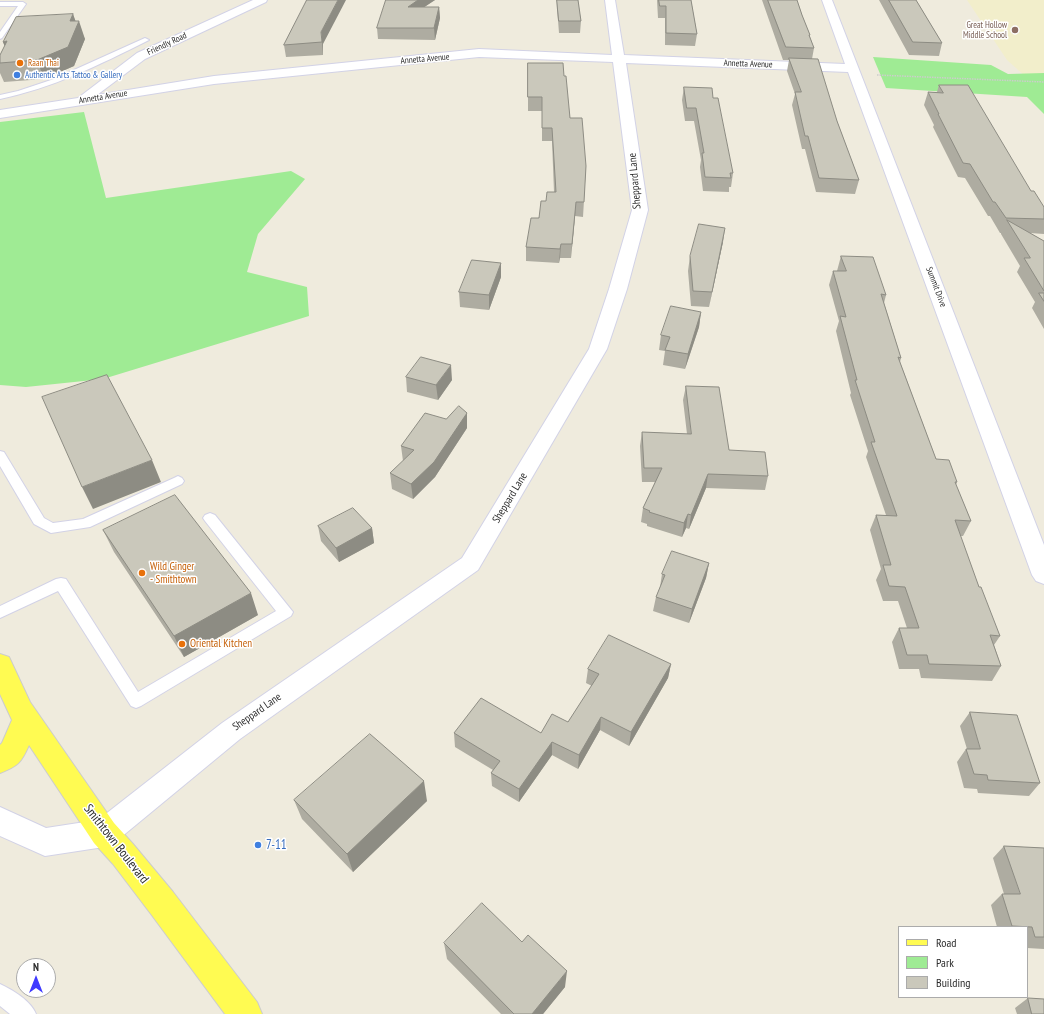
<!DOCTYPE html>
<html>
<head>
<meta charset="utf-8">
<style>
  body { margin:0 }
  #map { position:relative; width:1044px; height:1014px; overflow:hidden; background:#efebdd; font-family:"PT Sans Narrow",sans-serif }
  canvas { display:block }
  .legend { position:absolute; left:898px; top:926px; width:130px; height:72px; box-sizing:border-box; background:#fff; border:1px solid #ababab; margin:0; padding:5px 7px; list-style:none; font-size:12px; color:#2c2c2c }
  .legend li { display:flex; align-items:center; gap:8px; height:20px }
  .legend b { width:20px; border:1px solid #ababab }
  .north { position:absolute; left:16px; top:958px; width:40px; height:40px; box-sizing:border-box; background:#fff; border:1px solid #ababab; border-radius:50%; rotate:0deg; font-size:11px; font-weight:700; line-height:16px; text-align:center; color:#2c2c2c }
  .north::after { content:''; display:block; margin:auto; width:14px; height:18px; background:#3f3aff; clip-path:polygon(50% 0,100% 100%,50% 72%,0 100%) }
</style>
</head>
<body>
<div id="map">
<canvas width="1044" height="1014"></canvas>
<ul class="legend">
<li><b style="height:5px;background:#fffb52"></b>Road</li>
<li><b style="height:11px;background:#9feb94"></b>Park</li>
<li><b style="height:11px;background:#cac8bb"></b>Building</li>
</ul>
<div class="north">N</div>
</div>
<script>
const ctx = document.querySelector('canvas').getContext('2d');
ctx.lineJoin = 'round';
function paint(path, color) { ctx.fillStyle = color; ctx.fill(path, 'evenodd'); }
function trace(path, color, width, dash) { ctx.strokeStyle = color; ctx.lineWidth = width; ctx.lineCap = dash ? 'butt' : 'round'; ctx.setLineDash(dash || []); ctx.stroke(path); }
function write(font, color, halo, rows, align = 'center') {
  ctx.font = font + ' "PT Sans Narrow",sans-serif'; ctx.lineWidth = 3; ctx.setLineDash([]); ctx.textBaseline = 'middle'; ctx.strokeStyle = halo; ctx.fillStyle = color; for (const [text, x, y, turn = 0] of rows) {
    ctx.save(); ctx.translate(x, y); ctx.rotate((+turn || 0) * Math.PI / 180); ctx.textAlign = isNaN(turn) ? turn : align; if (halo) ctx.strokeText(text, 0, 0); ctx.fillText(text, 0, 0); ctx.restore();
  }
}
const education = new Path2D(`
  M967,0H1044V93L1007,60Z`);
const green = new Path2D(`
  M873,57L991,65L1008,74L1044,73V114L1027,97L886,88Z
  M84,112L106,198L291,171L305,179L258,234L247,272L307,287L309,316L103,379L26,387L0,385V122Z`);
const path = new Path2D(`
  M877,75L1044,82`);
const service = new Path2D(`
  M0,2H23L26,4L2,38L0,39V32L18,6H0Z
  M145,38L149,40L147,41C99,65 53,88 0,99V95L18,91L54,79Z
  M0,451L4,452L44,518L53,523L83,519L174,478L178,476L182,478L184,481L182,484L90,527L51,533L34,524L0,466Z
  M210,513L215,515L293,612L291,616L141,706L136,708L131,706L58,591L0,618V606L56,579L61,578L66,579L138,692L276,611L205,521L203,518L205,515Z
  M0,984C13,990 31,1001 36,1014H10L0,1006Z`);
const minor = new Path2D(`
  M253,0H267L266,2L145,59L97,95L214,76L479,49L612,55L605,0H615L624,55L845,64L822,0H832L1044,545V584L1036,581L1032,575L848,72L626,63L648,210L627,289L607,349L478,570L240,739L114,843L104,847L45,856L0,836V807L46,828L98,820L222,723L462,558L589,349L609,289L632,210L613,62L479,57L214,84L0,118V110L78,98L137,53Z`);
const primary = new Path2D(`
  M0,654L9,657L30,702L114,823L133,844L173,892L257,1002L262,1014H225L151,914L113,864L94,843L29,745C21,763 18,766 0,773V745L2,743L12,720L0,694Z`);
const wall = new Path2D(`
  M307,0L323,44V55L286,57L284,45Z
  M386,0H435L424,7H439L440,18L435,40L378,39L377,28Z
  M557,0H578L581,21L580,33H559L557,7Z
  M657,0H691L697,34L695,46L665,45V18H658Z
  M762,0H797L802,15L810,35V37L814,48L812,59L837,121L859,180L855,194L816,192L805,149H802L792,105L795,94L787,71L789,60H783Z
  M879,0H916L942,43L939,56L909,55Z
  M73,14L75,21L85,39L74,66L44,79L4,82L0,73V55L5,46L3,42Z
  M528,63L564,76L570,118L586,166L583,217L575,216L571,258H560L559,263L526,261V247L546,201L554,192L552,141H542V111H528Z
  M939,85L1044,207V234L1030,233L1044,241V329L1032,308L1035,302L1017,272L1020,266L1001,234V233H1000L990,216H988L965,178L958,177L933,127L934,125L924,105L928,92H937Z
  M684,87L713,98L733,173L731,187H729V192L703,191L700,167L701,160L694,121H685L682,100Z
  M723,242L709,307L691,306L688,271L690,256Z
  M841,256L886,295L884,303L901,358L900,362L936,459L957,482L956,485L971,521L963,536H960L979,587L1000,636L994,645L1001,666L992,681L921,678L919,669H899L892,642L899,628H907L898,601H883L876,580L881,569L870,530L876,515H886L866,457L868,451L850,395L851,393L836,331L839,321L829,285L833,271H837Z
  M501,263V277L489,310L460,307L459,292Z
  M701,312L699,327L685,369L663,365L665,351L659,350L661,335Z
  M406,377L452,380L438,400L407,392Z
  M686,386L729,450L768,476L765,490L706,488L689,529L686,528L682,537L647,526V524L641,522L643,508L655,482H642L640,446L642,432L687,434L683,400Z
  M467,428L435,477L413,499L392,489L390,473L403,461L401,446Z
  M318,526L372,528L374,543L339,562L321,541Z
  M103,530L258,615L184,657L114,552Z
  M709,563L706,578L689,623L653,611L656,597L660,587L662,574Z
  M671,664L668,678L629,746L600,730L578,769L552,755L519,802L492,786L491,773L493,770L455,747L454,733H541L568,722L592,686L586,683L588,669Z
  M970,712L1040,783L1029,796L978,793L977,789L964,788L957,762L966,749H967L960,726Z
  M294,800L427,801L353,872L302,819Z
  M1004,846L1044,848V949L1027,948V927H997L991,905L1002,894H1004L993,858Z
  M444,943L565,987L543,1014H501L447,959Z
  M1028,998L1044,1014H1017L1015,1008Z`);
const shadedWall = new Path2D(`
  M338,0H346L323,44V55L322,42L321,32Z
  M418,0H435L408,18V7Z
  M439,7L440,18L435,40L434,28Z
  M73,14L77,25L79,21L85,39L74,66L44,79L37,60L70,21Z
  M7,41L10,60L3,42Z
  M576,202L575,216L571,258L572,244Z
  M725,228L723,242L709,307L712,292Z
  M561,244L560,258L559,263L560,249Z
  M501,263V277L489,310V295Z
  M701,312L699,327L685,369L688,354Z
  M451,365L452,380L438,400L436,385Z
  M467,413V428L435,477L413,499L411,484Z
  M152,460L161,482L93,509L82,487Z
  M708,474L706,488L689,529L691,515Z
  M688,514L686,528L682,537L684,523Z
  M372,528L374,543L339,562L336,548Z
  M709,563L706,578L689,623L692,609Z
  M251,593L258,615L184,657L174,636Z
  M671,664L668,678L629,746L631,732Z
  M601,717L600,730L578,769L579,755Z
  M552,742V755L519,802V789Z
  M424,781L427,801L353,872L347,854Z
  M567,971L565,987L543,1014H532Z`);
const building = new Path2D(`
  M307,0H338L321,32L322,42L284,45Z
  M386,0H418L408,7H439L434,28H377Z
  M557,0H578L581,21H559Z
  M659,0H691L697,34L666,33V6H660Z
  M768,0H797L802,15L810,35H809L814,48L786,47Z
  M889,0H916L942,43L913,42Z
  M73,14L70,21H79L68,47L37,60L0,63V55L7,41L3,42L16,17Z
  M789,58L818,59L837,121L859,180L819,178L808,136H805L795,92H801Z
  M528,63H563L564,76H566L570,118H582L586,166L584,202H576L572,244H561L560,249L526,247L531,218H539L541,201H546L547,192H556L552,128H542V97H528Z
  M939,85H968L1031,191H1034L1044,207V219L1006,218L995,202H993L970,164L963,163L938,114H939L928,92L943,93Z
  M684,87L712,88L713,98H718L733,173H730L731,178L705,177L702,153H704L696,108H687Z
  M1007,220L1044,241V291L1024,258H1030Z
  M699,224L725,228L712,292L693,291L690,256Z
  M841,256L873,257L886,295L881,294L901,358L898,357L936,459L949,460L957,482H955L971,521L955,520L979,587H981L1000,636L990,635L1001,666L929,664L927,655H907L899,628H919L905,587L889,586L883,565H891L876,515L897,516L871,442H875L855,380H857L840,316L846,317L833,271H846Z
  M472,260L501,263L489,295L459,292Z
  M1039,293H1044V301Z
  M671,306L701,312L688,354L665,350L670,337L661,335Z
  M421,357L451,365L436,385L406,377Z
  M107,375L152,460L82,487L42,397Z
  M686,386L719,387L729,450L765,452L768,476L708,474L691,515L688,514L684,523L649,512L650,511L643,508L662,468H644L642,432L691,434Z
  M459,406L467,413L434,462L411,484L390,473L414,450L401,446L425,413L446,419Z
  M175,495L251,593L174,636L103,530Z
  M353,508L372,528L336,548L318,526Z
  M672,551L709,563L692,609L656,597L665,575L662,574Z
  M609,635L671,664L631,732L601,717L579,755L552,742L519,789L491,773L500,761L454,733L481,698L541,733L552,714L568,722L599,674L588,669Z
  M970,712L1017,715L1040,783L988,780L987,775L974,774L966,749H980Z
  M370,734L424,781L347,854L294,800Z
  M1004,846L1044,848V937H1035L1032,927L1012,926L1002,894H1020Z
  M482,903L522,942L528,935L567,971L532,1014H514L444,943Z
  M1028,998L1044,999V1014H1032Z`);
const markers = [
  [1015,30,4,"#8d6e63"],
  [20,63,4,"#e8710a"],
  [17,75,4,"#3f7fe0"],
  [142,573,4,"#e8710a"],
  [182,644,4,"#e8710a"],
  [258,845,4,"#3f7fe0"]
];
const farEducationnames = [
  ["Great Hollow",1007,25],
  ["Middle School",1007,35]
];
const farStreetnames = [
  ["Friendly Road",167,44,-25],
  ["Annetta Avenue",425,59,-5],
  ["Annetta Avenue",748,64,2],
  ["Annetta Avenue",103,97,-9],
  ["Summit Drive",936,287,69]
];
const farFoodnames = [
  ["Raan Thai",28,63]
];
const farShopnames = [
  ["Authentic Arts Tattoo & Gallery",25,75]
];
const streetNames = [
  ["Sheppard Lane",635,181,-95],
  ["Sheppard Lane",510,498,-59],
  ["Sheppard Lane",257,712,-35]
];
const foodNames = [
  ["Wild Ginger",150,567],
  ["- Smithtown",150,580],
  ["Oriental Kitchen",190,644]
];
const nearStreetnames = [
  ["Smithtown Boulevard",116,844,52]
];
const nearShopnames = [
  ["7-11",266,845]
];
paint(education, '#f2eecb');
paint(green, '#9feb94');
trace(service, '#d2d2e6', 2);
trace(minor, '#d2d2e6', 2);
trace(primary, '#ccc', 2);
trace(path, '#ccc', 1.5, [1.5, 1]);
paint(service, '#fff');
paint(minor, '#fff');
paint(primary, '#fffb52');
paint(wall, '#aeaca1');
paint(shadedWall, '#8d8c83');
paint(building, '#cac8bb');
trace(building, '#8d8c83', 1);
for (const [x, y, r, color] of markers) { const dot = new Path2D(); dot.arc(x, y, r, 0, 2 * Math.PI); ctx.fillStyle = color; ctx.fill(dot); trace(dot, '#fff', 1.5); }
write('9px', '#785e54', '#fff', farEducationnames, 'right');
write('9px', '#2c2c2c', '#fff', farStreetnames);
write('9px', '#c56008', '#fff', farFoodnames, 'left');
write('9px', '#366cbe', '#fff', farShopnames, 'left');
write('11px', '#2c2c2c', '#fff', streetNames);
write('11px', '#c56008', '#fff', foodNames, 'left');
write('13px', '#2c2c2c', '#fff', nearStreetnames);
write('13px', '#366cbe', '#fff', nearShopnames, 'left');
</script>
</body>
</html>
